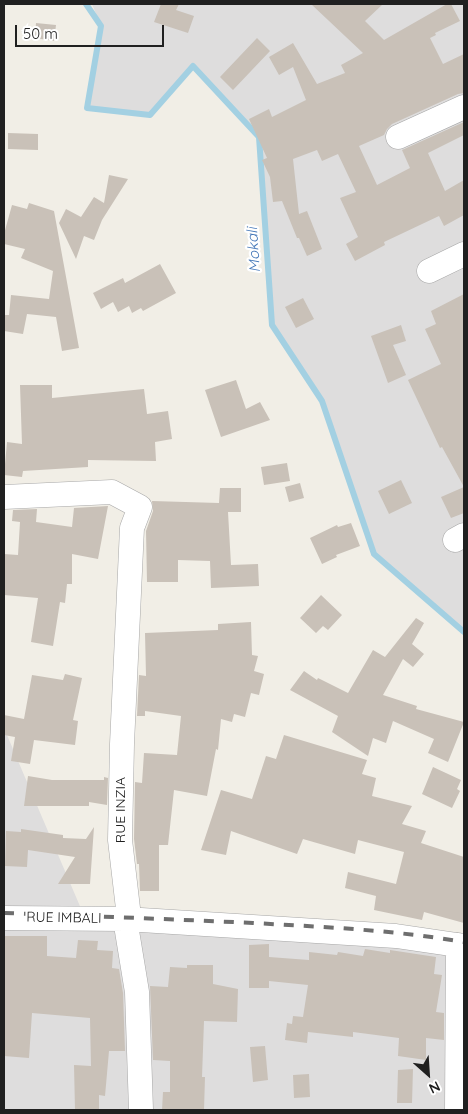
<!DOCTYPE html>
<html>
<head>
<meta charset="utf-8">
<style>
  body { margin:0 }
  #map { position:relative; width:468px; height:1114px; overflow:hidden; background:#f1eee6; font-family:Quicksand,sans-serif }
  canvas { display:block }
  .frame { position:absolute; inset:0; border:5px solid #202020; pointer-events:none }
  .north { position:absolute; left:403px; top:1049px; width:50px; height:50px; -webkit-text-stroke:4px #fff; paint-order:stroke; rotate:154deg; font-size:14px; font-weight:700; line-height:20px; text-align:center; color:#202020 }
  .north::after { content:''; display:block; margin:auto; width:18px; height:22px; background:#202020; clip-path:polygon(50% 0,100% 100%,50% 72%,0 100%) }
  .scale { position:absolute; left:15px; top:25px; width:149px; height:22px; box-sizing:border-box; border:2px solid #202020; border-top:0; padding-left:6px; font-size:15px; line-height:18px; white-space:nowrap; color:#202020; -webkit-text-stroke:4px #fff; paint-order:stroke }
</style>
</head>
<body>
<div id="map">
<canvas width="468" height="1114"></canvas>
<div class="frame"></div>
<div class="north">N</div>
<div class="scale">50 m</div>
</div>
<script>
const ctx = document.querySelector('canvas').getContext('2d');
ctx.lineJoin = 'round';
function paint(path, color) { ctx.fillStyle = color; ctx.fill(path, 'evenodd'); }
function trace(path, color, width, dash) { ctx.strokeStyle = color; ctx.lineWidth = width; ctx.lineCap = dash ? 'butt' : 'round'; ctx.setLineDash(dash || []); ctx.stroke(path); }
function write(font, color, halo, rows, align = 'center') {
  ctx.font = font + ' Quicksand,sans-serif'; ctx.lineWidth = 4.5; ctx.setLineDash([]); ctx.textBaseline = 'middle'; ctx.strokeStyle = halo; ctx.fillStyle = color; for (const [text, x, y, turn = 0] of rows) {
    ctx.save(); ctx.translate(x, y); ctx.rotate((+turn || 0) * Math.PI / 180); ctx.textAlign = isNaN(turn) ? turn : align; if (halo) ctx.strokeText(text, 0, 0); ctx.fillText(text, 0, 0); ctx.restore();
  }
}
const residential = new Path2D(`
  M92,4H464V632L374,554L322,401L272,325L259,137L193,66L150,115L87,108L101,26Z
  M4,728L85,918L344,939L464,956V1110H4Z`);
const stream = new Path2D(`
  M86,4L101,26L87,108L150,115L193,66L259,137L272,325L322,401L374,554L464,632`);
const building = new Path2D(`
  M161,4H179L176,10L194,16L188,33L154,22Z
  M311,4H383L365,21L384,40L447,4H451L460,21L435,33L436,35L430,38L443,64L464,54V93L458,94L392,124L387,129L384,135L359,146L377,185L410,168L402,150L464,122V135L428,153L445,191L464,180V215L444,226L439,216L384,242L385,245L355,261L346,244L358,237L340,198L356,192L338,154L322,161L317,150L293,159L299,214L307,211L322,249L307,256L299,238H297L282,201L273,202L270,177L262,160L267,158L249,119L269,109L272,117L306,100L293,67L279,75L269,57L293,43L317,84L345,73L341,65L363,53Z
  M36,23L56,25L54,41L35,38Z
  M257,38L270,51L233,90L220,77Z
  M8,133L38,134V150L8,149Z
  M109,175L128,179L102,220L94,240L84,236L76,259L59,223L66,209L81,217L94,197L104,203Z
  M29,203L54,211L79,348L62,351L56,317L27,314L23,334L4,331V315H9L11,295L49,299L53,271L21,258L25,249L4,244V234L12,205L27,209Z
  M160,264L176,293L143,311L141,308L132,313L129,306L118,312L113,302L101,309L93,293L123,278L125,283Z
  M464,294V513L451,518L441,497L464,487L442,447L440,448L408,380L441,364L425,329L436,324L431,311Z
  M303,298L314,319L296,328L285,307Z
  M401,325L406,341L393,345L406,375L388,383L371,336Z
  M236,380L246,409L260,402L270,420L221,437L205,390Z
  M20,385H52V398L144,389L147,414L168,411L172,439L155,442L156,461L88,460V467L23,471L22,477L4,475L7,442L22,444Z
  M287,463L290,481L264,485L261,467Z
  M401,480L412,503L389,514L378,491Z
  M300,483L304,498L289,502L285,487Z
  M220,488H241V512H228L231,565L258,564L259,586L211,588L210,561L178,560V582H147L146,531L153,511L152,501L219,503Z
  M108,506L98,559L72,554V584H67L65,603L60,602L53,646L31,642L38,598L4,595V554L18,555L20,522L12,521L13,510L37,509L36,522L72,527L74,508Z
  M351,523L360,546L336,555L337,557L322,564L310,538L337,525L338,527Z
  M321,595L342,615L328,630L323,626L316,633L300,618Z
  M416,618L424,623L412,644L424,654L413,667L403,659L383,695L417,706L416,709L464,722L448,762L428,753L434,739L393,721L386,743L373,738L368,756L332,732L338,716L290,690L304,671L317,680L318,678L348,693L373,650L385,657Z
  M251,622L252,655L258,656L254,671L264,674L259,695L251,693L245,717L234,714L232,722L221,719L218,750L216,749L207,796L174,790L168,845H159V891H140L139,864H137L134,839L135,782L142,783L144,753L177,755L181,716L145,711V716H137L139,675L146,676L145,633L218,630V624Z
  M65,674L82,678L73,720L78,721L75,745L34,740L30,764L11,761L15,737L4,735V715L24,719L32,675L63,680Z
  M284,735L367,760L362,774L376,778L372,796L412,806L402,824L426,831L421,843L464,857V923L424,912L422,920L374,910L376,896L345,888L348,872L396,884L404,852L358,840L355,854L303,839L297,854L231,831L226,855L201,850L221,790L252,799L266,756L276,759Z
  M433,767L461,780L457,789L460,791L452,808L422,794Z
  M28,776L52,780H104V777L108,778L107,805L89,802V806H24Z
  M94,827L90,884H58L75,857L28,850L27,867L5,866L6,831L21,832V829L63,835V838L86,839Z
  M4,936H47V956L76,958L78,940L98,941L97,950L113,951L112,968L119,969L123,993L125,1051H109L105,1096L99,1095V1110H75L74,1065L91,1066L90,1018L32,1013L29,1058L4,1056L5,987H4Z
  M269,944V957L309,960V952L337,955L338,952L363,956L365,949L390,953V950L436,957L434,974L442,975L436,1012L444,1013V1040L426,1038V1060L398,1056L399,1038L353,1032V1037L308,1032L307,1043L285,1040L287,1023L292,1024L293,1016L303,1017L308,985L269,981V988H249V945Z
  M187,965H213V984L238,989L237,1022L204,1021L202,1077H205L204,1110H162L163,1092H170V1061L153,1060L150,986L168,987L170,967L187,968Z
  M265,1046L268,1080L253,1082L250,1047Z
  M413,1069L412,1103H397L398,1070Z
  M309,1074L310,1097L294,1098L293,1075Z`);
const minor = new Path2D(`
  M398,137L464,107
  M429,271L464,254
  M4,497L112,492L140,507L132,528L122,744L120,840L129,917L125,919
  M455,540L464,535
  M4,918L125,919L396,936L464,946
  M125,919L137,992L141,1110
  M457,1110L458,945`);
const rail = new Path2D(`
  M4,913C87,916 170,919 253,923C324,927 394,930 464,942`);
const streetNames = [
  ["RUE INZIA",121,810,-90],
  ["RUE IMBALI",64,918,1]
];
const waterNames = [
  ["Mokali",254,250,-94]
];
paint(residential, '#dedddd');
trace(stream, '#a3d0e2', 6);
paint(building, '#c9c1b8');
trace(minor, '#a7a7a7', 25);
trace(minor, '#fff', 24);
trace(rail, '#6e6e6e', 4, [10, 10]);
write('14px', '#202020', '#fff', streetNames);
write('italic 15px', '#4477b8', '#fff', waterNames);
</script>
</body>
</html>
